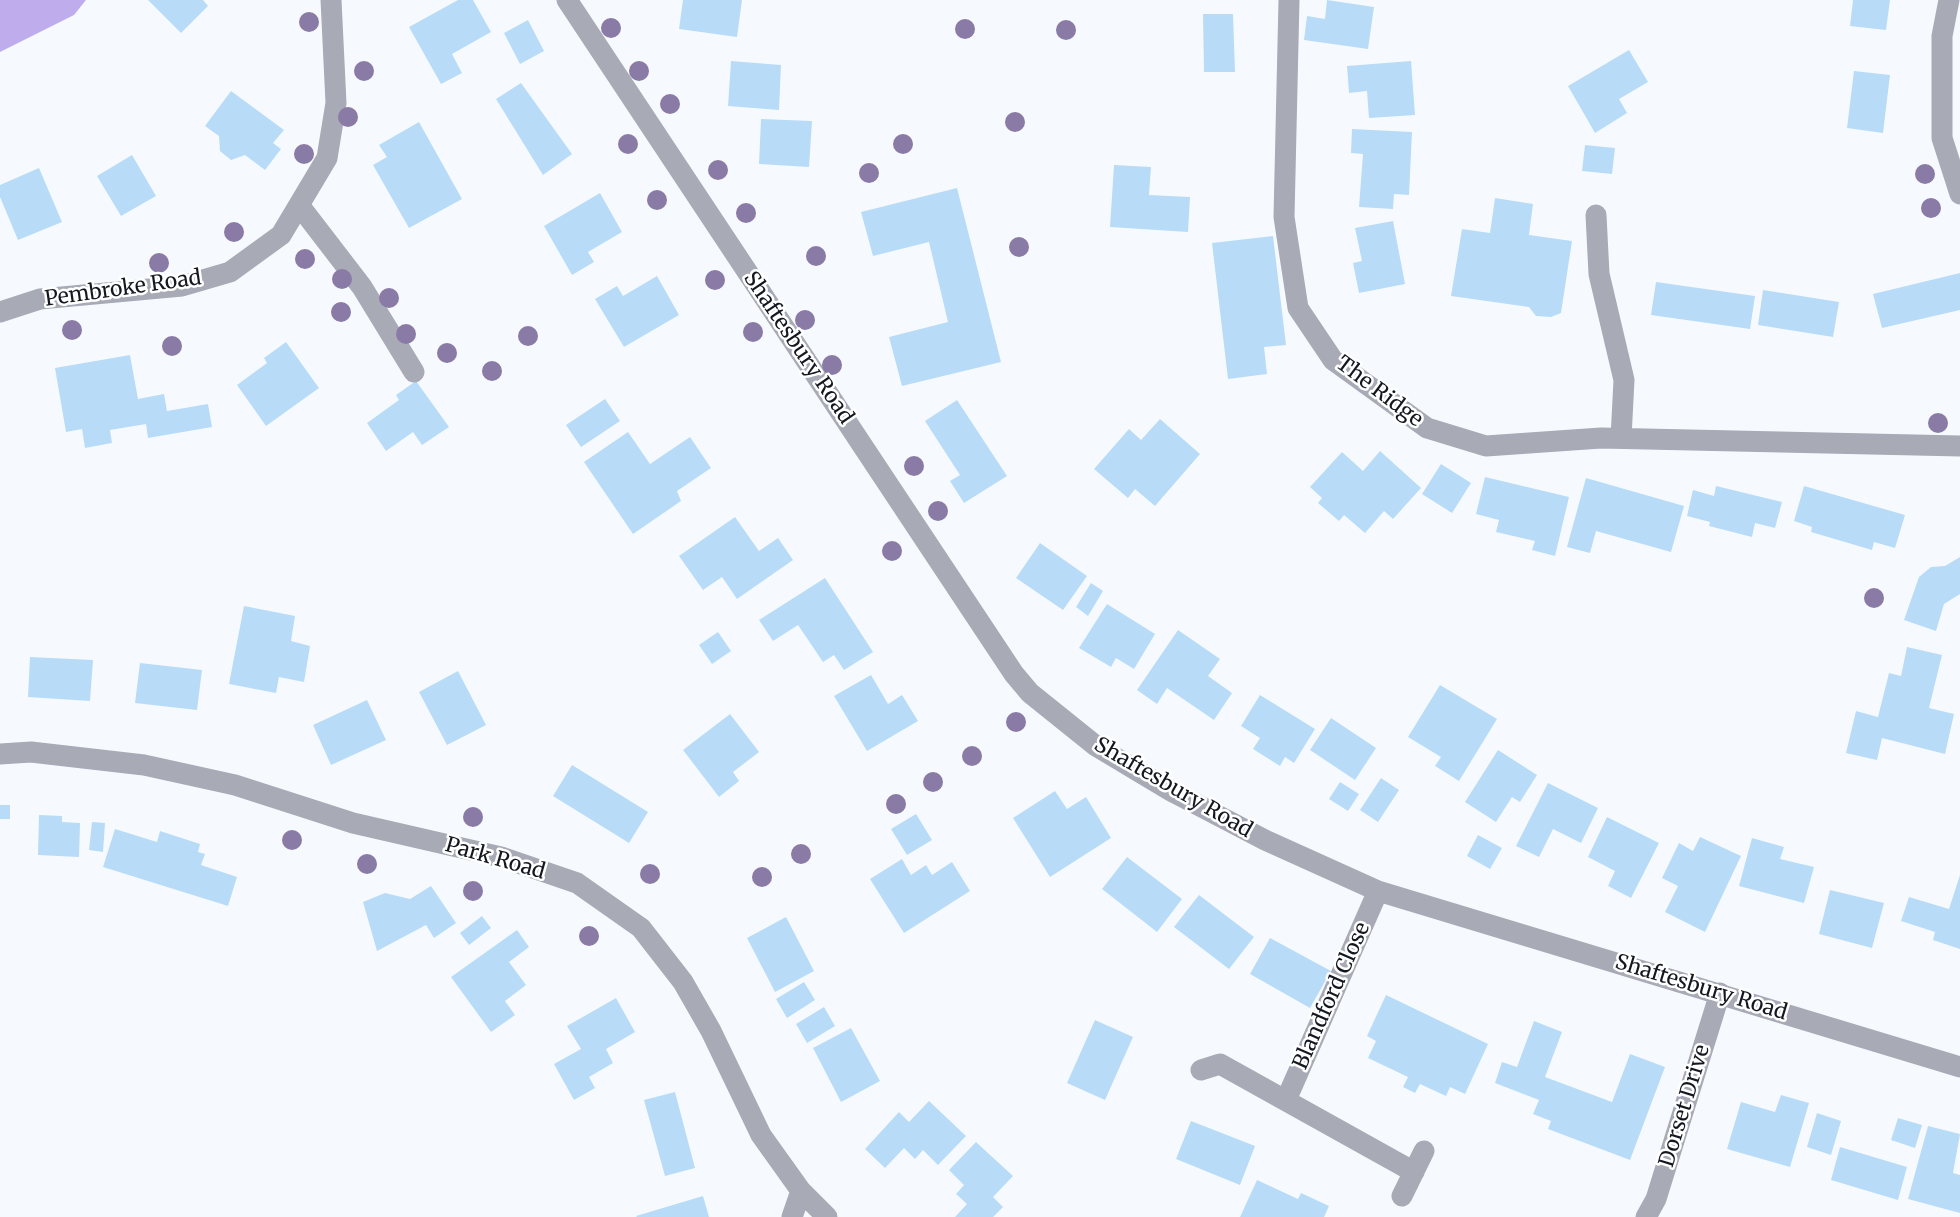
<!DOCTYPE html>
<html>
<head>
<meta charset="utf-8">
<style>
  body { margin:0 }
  canvas { display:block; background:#f6faff }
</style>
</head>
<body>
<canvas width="1960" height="1217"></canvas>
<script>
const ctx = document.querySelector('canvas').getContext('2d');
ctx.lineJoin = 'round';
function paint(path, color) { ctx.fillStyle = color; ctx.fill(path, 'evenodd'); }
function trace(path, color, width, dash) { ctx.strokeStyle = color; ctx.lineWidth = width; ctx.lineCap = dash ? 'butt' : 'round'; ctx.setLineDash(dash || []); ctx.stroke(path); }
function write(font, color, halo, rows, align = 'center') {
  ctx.font = font + ' Merriweather,serif'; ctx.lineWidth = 5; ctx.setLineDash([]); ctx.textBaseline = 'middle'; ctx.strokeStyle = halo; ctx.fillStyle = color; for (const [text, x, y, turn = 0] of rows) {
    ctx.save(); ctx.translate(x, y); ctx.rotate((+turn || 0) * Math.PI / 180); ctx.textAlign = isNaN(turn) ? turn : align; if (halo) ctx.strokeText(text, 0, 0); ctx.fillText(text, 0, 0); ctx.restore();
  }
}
const forest = new Path2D(`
  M0,0H86L74,15L0,52Z`);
const building = new Path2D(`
  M148,0H203L208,6L181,33Z
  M458,0H473L491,32L452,54L462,73L441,84L409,27Z
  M683,0H742L737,37L679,29Z
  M1327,0L1374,7L1368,49L1304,40L1307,16L1325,19Z
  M1853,0H1890L1886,30L1850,26Z
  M1203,14H1233L1235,72H1204Z
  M528,20L544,51L520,64L504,33Z
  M1629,50L1648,82L1619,99L1627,113L1595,133L1568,86Z
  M731,61L781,65L779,110L728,106Z
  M1411,61L1415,115L1369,118L1367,91L1349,93L1347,66Z
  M1854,71L1890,75L1883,133L1847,128Z
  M521,83L572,154L543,175L496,99Z
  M231,91L284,130L273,143L281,149L265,170L245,155L231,160L220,151L219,136L205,126Z
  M761,119L812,121L809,167L759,164Z
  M419,122L462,199L409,228L373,165L387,157L379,145Z
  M1352,129L1412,132L1409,195L1394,194L1393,209L1359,207L1363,154L1351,153Z
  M1585,145L1615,148L1612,174L1582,171Z
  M132,155L156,196L121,216L97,176Z
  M1114,165L1151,167L1149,195L1190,197L1188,232L1110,227Z
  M39,168L62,222L18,240L0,197V185Z
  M957,188L1001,362L902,386L889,337L948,322L929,242L873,256L861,212Z
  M600,193L622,232L588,252L594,262L572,275L544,226Z
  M1495,198L1533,204L1529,235L1572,241L1561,313L1551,317L1536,316L1529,307L1451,296L1462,229L1490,233Z
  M1393,221L1405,284L1359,293L1353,263L1362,261L1355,228Z
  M1273,236L1286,345L1264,347L1267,374L1228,379L1212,243Z
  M1960,273V310L1882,328L1873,294Z
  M657,276L679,315L624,347L595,299L617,286L623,296Z
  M1656,282L1755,296L1750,329L1651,315Z
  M1763,290L1839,302L1833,337L1758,325Z
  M286,342L319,388L266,426L237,385L267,363L264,358Z
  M130,355L138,399L164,394L167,411L208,404L212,427L148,438L146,424L110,430L112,443L85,448L82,429L66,432L55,368Z
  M416,381L449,427L422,445L413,432L386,451L367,423L399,400L396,395Z
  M605,399L620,421L581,447L566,425Z
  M957,400L1007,476L964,503L950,481L960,475L925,421Z
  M1160,419L1200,454L1155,506L1135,489L1128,498L1094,469L1129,429L1141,440Z
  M628,432L650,464L690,437L711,468L677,491L681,501L633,534L584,462Z
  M1380,451L1421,488L1393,519L1384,511L1365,533L1344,515L1339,521L1318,503L1322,498L1310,487L1342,452L1363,471Z
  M1441,464L1471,483L1452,513L1422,494Z
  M1485,477L1569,497L1555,556L1532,550L1535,541L1496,532L1499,520L1476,514Z
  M1586,478L1684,506L1671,552L1596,531L1590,553L1567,547Z
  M1716,486L1782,502L1775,528L1755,523L1752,537L1709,526L1710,522L1687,516L1693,490L1714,496Z
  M1804,486L1905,515L1895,548L1874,542L1872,550L1811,532L1812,527L1794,521Z
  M735,517L759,551L778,538L793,560L737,599L722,577L703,590L679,556Z
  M1040,543L1087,576L1063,610L1016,578Z
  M1960,557V594L1944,604L1936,631L1904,620L1919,577L1931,567L1945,566Z
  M825,578L873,652L844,670L834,655L823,662L798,625L773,641L759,620Z
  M1091,583L1103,591L1088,616L1076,607Z
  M1107,604L1155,634L1134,669L1116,658L1111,667L1079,648Z
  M244,606L295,616L291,641L310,646L304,682L279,677L276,693L229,684Z
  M1178,630L1220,659L1208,676L1232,693L1214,720L1167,688L1157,704L1137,690Z
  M718,632L731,651L712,664L699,645Z
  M1907,647L1942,655L1929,708L1954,714L1945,754L1882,738L1877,760L1846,753L1856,711L1878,717L1889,673L1901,676Z
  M30,657L93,660L90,701L28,697Z
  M140,663L202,670L197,710L135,703Z
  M458,671L486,725L447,745L419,692Z
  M871,675L888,704L902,695L918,721L867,751L834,696Z
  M1440,685L1497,719L1459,781L1435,766L1441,757L1408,737Z
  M1260,695L1315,729L1294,763L1285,757L1280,766L1253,749L1260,738L1241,726Z
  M367,700L386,740L331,765L313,725Z
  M730,714L759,752L733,772L739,781L719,797L683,750Z
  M1331,718L1376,748L1355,780L1310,750Z
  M1498,750L1537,775L1520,802L1512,797L1496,822L1465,802Z
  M572,765L648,812L629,843L553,796Z
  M1381,778L1399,790L1378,822L1360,810Z
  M1340,782L1359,794L1348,811L1329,799Z
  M1548,783L1598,808L1581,843L1553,829L1539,857L1516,846Z
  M1055,791L1067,809L1086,797L1111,838L1050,877L1013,818Z
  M0,805H10V819H0Z
  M916,814L932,840L907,855L891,829Z
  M39,815L62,816V822L80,823L79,857L38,855Z
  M1607,817L1659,843L1631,898L1608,886L1615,871L1588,857Z
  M92,822L105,823L103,852L89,850Z
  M115,829L157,842L160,831L200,844L198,852L205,854L201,865L237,877L228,906L103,867Z
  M1478,835L1502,848L1490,869L1467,856Z
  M1700,837L1741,856L1705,932L1665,912L1678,886L1662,878L1679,843L1693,851Z
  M1752,838L1784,847L1780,859L1814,867L1804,903L1739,886Z
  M1127,857L1182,899L1157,932L1102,889Z
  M902,859L911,875L926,865L932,875L952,862L970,891L904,933L870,879Z
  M1960,875V949L1933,940L1935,932L1901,921L1909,897L1949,909Z
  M431,886L456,923L434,938L426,925L377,951L363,902L385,893L410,899Z
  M1830,890L1884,903L1872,948L1819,934Z
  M1199,895L1254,937L1229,969L1174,927Z
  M482,916L491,928L469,945L460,933Z
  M786,917L814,971L775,992L747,938Z
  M517,930L529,947L509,962L526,985L505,1001L515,1015L491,1032L451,977Z
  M1270,938L1331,971L1310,1008L1250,974Z
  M804,982L815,1000L787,1018L776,999Z
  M1386,995L1488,1044L1465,1094L1450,1087L1446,1096L1420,1084L1415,1093L1403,1087L1408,1077L1368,1058L1376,1041L1367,1036Z
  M616,998L635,1032L606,1049L613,1063L589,1077L595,1088L574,1100L554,1064L581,1049L567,1026Z
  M824,1007L835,1026L807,1043L796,1024Z
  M1095,1020L1133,1037L1105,1100L1067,1083Z
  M1534,1021L1562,1032L1545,1077L1612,1102L1630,1054L1665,1067L1630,1160L1548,1129L1551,1121L1533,1114L1539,1100L1495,1083L1502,1062L1517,1067Z
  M851,1028L880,1081L841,1102L813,1048Z
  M675,1092L695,1168L665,1176L644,1100Z
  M1781,1095L1809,1103L1790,1167L1727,1149L1741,1102L1775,1112Z
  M929,1101L966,1136L938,1165L923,1150L915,1159L904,1148L885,1168L865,1149L899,1112L909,1122Z
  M1817,1113L1841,1121L1831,1155L1807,1147Z
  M1898,1118L1922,1125L1915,1148L1891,1140Z
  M1191,1121L1255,1146L1240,1185L1176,1159Z
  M1928,1126L1960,1134L1953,1173L1960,1175V1213L1908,1199Z
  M976,1142L1013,1176L993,1197L1003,1207L993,1217H955L967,1204L956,1194L964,1185L949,1170Z
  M1840,1147L1907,1167L1898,1200L1831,1180Z
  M1257,1180L1298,1199L1301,1193L1329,1206L1324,1217H1240Z
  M703,1196L709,1217H637L636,1216Z`);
const minor = new Path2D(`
  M567,0L1014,674L1030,693L1096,746L1171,791L1265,840L1378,891L1960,1067
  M1289,0L1284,217L1298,308L1333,360L1427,428L1486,446L1601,438L1960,446
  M1949,0L1942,36V138L1960,194
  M299,205L362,287L414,372
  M1596,215L1599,274L1624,380L1621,438
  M0,312L40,299L182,286L230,272L281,235L327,158L336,103L331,0
  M0,754L31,752L144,765L235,785L353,823L501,857L577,883L641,928L683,982L711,1031L761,1135L801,1191L827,1217
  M1201,1070L1220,1064L1414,1172
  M1286,1100L1378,891
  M1402,1196L1424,1151
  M792,1217L801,1191
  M1646,1217L1656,1199L1720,993`);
const trees = [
  [309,22],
  [611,28],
  [965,29],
  [1066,30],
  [364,71],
  [639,71],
  [670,104],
  [348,117],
  [1015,122],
  [628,144],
  [903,144],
  [304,154],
  [718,170],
  [869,173],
  [1925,174],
  [657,200],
  [1931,208],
  [746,213],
  [234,232],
  [1019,247],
  [816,256],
  [305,259],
  [159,263],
  [342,279],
  [715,280],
  [389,298],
  [341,312],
  [805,320],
  [72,330],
  [753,332],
  [406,334],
  [528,336],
  [172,346],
  [447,353],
  [832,365],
  [492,371],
  [1938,423],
  [914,466],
  [938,511],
  [892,551],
  [1874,598],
  [1016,722],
  [972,756],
  [933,782],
  [896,804],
  [473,817],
  [292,840],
  [801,854],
  [367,864],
  [650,874],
  [762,877],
  [473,891],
  [589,936]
];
const streetNames = [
  ["Pembroke Road",123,289,-8],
  ["Shaftesbury Road",798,348,56],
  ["The Ridge",1379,392,37],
  ["Shaftesbury Road",1173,788,30],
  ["Park Road",495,859,16],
  ["Shaftesbury Road",1701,988,17],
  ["Blandford Close",1332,996,-66],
  ["Dorset Drive",1685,1106,-73]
];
paint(forest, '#beacec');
paint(building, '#b8dcf8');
trace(minor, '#a8aab6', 21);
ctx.fillStyle = '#8a7ba6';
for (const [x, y] of trees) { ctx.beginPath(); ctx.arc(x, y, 10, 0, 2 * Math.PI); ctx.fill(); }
write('21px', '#121720', '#fff', streetNames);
</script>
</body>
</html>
